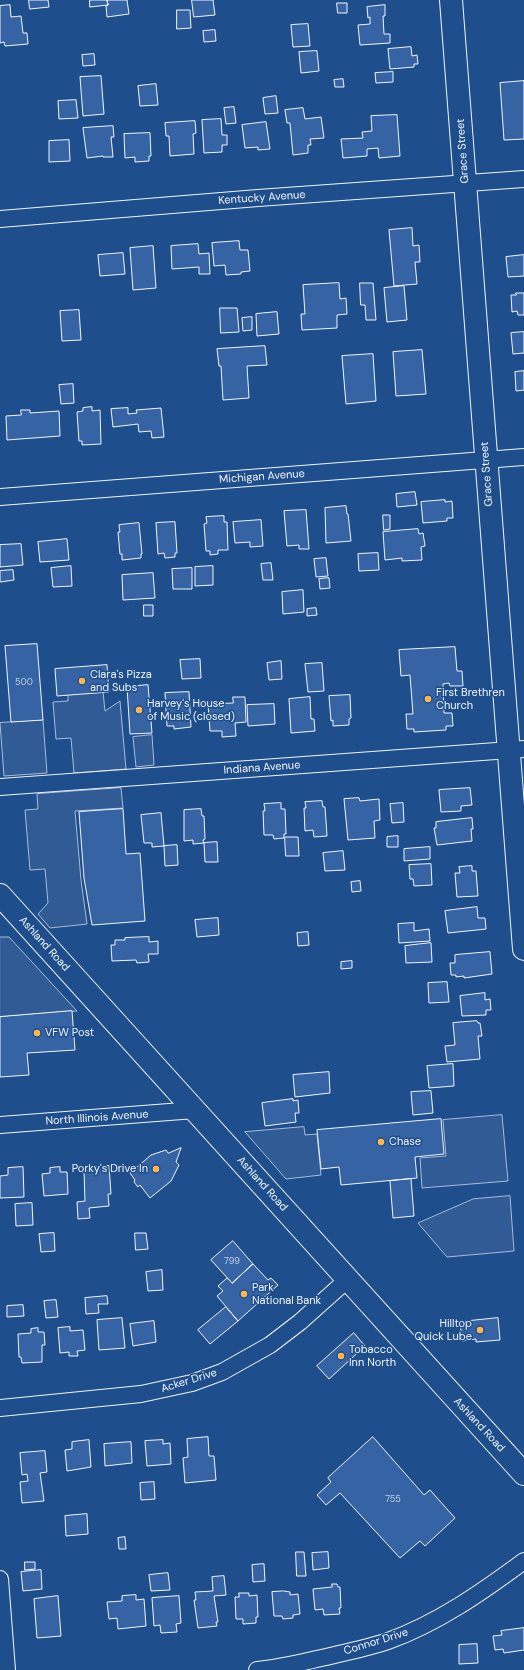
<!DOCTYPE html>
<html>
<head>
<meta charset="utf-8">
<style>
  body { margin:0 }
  canvas { display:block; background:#1f4e8c }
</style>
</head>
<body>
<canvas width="524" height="1670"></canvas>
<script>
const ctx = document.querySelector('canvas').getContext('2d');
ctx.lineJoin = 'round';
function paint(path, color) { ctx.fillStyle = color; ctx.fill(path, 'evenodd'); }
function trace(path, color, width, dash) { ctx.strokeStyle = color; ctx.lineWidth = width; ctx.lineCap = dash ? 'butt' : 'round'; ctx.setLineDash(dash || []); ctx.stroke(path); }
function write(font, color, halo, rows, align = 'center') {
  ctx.font = font + ' "DM Sans",sans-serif'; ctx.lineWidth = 3; ctx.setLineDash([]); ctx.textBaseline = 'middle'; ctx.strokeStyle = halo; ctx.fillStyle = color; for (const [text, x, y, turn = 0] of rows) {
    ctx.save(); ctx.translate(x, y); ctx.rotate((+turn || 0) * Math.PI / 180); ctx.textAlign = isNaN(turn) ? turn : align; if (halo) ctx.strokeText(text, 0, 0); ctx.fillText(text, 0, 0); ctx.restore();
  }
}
const built = new Path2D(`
  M103,692L105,711L120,701L126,769L74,773L71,738L56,739L53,702L68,701V695Z
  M43,720L47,773L4,776L0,723Z
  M152,735L154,765L136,767L133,737Z
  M121,788L123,808L75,811L81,880L87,924L50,928L38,914L48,903L45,869L30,870L25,810L38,809L37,794Z
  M0,937H9L77,1011L0,1017Z
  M502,1115L508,1181L422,1188L420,1158L446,1156L443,1120Z
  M304,1127L305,1135L317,1134L321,1175L286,1179L245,1132Z
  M510,1196L514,1251L447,1257L418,1223L473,1199Z`);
const building = new Path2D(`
  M29,0H48L49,7L30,9Z
  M90,0H107L108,5L90,7Z
  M107,0H127L129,14L107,17L106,6L108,5Z
  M192,0H213L215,15L194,17Z
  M337,3H347V13H338Z
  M10,5L11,17L21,16L23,33H27L28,44L5,46L4,42L0,43V6Z
  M385,5V16H383L384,34H390V43L360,45L358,25L370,24V17L368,18L367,7Z
  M177,10H190L191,28L177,29Z
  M308,24L310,46L293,47L291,25Z
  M215,30L216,41L204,42L203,31Z
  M411,47L412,56L417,55L418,64H414V67L390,69L388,49Z
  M317,51L319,71L301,73L299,52Z
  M94,54L95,65L83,66L82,55Z
  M393,72V82L376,83L375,73Z
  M101,76L104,114L83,116L80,77Z
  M343,79L344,87H335L334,80Z
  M524,81V139L504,140L500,83Z
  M156,84L158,105L140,106L138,86Z
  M276,96L278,113L265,114L263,98Z
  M76,100L78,118L59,119L58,101Z
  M234,107L236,123L226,124L224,108Z
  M303,108L305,119L321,117L324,138L310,139L311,145H308V153L293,155L290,123H287L285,110Z
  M397,115L400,156L379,158L378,148L367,149V156L343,158L341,139L363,138L362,132L372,131L371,116Z
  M221,119L222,135H227V145H222V152L204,153L202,120Z
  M195,121L196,133L193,134L194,154L170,156L169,136H166L165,123Z
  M266,122L270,149L258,150V147L245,148L242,125Z
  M113,126L114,137H111L113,157H103V156L87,158L83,128Z
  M150,133L151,156H149V161L135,162V157L125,158L124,134Z
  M69,140L70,161L49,162V141Z
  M412,228L413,246L419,245L420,262H415L417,284L394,286L389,230Z
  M239,241L240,250H248L250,271L241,272V274L226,275L225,265L214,266L212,243Z
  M198,244L199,254L209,253L210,274H199V267L172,269L171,246Z
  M153,246L156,288L133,290L130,248Z
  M123,253L125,274L100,276L98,255Z
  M524,255V276L508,277L506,257Z
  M339,283L340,299L346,298L347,314L337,315V328L302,330L301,314H305L303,285Z
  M360,283H373L376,320H366L365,305H361Z
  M404,286L407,320L387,322L384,288Z
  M516,293H524V315H518L517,311L512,312L511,295H516Z
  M220,308H237L239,332L221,333Z
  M79,310L81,340L62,341L60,311Z
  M277,312L279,334L257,336L256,314Z
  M252,317V330L243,331L242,318Z
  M524,332V353L513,354L511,333Z
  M265,346L267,365L247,366L249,398L223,400L221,366H219L217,349Z
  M422,350L426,394L396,396L393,352Z
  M373,354L376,401L346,404L342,356Z
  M524,371V390L516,391L515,372Z
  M73,384L74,403L61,404L59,385Z
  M92,407V411L100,410L101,444L82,445V441H79L77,412L83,411V408Z
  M128,408V414L137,413L136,410L161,408L164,437L152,438L151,431L139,432L138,424L113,427L111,409Z
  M21,410H30V413L59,411L60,436L7,440L6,416L21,415Z
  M415,492L417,505L397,507L396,494Z
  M445,500V502L452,501L453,518H447V521L423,523L421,502Z
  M346,506L347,514H348L351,541L326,543L325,508Z
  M306,510L309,549H299V545L287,546L284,511Z
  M383,515H390V529L384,530Z
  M224,516V522H227L228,550H218V554L210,555V551H206L204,524L207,523L206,517Z
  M261,520L263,546L250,547V542L235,543L233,522Z
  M175,522L177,553H175V557L165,558L164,553L158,554L156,523Z
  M139,523L142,554H141V558L122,560V554H120L118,532H120L119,525Z
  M418,529L419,534L423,533L425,546L421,547L422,560L402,561V558L385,560L383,532Z
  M67,539L69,560L40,562L38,542Z
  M21,544L23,565L0,567V545Z
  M378,553L379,570L359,571L358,554Z
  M326,558L328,576L316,577L314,559Z
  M271,563L273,580H263L261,564Z
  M71,566L72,586L53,587L51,568Z
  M213,566V585L195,586V567Z
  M192,568V589H173L172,569Z
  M13,570L14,580L0,582V571Z
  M153,573L155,598L123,600L122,575Z
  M329,578L330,588L320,589L319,579Z
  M303,590L304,612L283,614L282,592Z
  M144,605H153V616H144Z
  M316,608L317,615L307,616V609Z
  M37,644L43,720L11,722L5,646Z
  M455,647L457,671H462L463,686H450L449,683L443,684L444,713H452L453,726H446V730L414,732V729H407L406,714H413L410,675L401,676L399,650Z
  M200,659L201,678L182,679L180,660Z
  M281,661L282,679L269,680L267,663Z
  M322,663L324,691L308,692L305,664Z
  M107,665L109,692L57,696L55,669Z
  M148,685L152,733L130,734L127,687Z
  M189,692L191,727L174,729V726H167L165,693Z
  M350,695L351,718L349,719V725L333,726V720L331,721L329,696Z
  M233,697H245L246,722L235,723L236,736L222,737V731H210L208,704L233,703Z
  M310,697L311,719H314L315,731L291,733L289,699Z
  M274,704L275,724L248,726L247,705Z
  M470,788L472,805L461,806V811L441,812L439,790Z
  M359,798L360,801L379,799L380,820L374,821L375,838L348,840L344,799Z
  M322,801L323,807H325L327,836L314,837L313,830L305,831L304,808H306L305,802Z
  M281,803V809H285L286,834H284V838L274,839L273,835H264L263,811H265L264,804Z
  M403,803L404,822L392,823L390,804Z
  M123,809L126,854L140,853L145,921L92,925L84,878L79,812Z
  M201,809L202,816H204L205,839L203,840L204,843L193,844V840L184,841V810Z
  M161,813L164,846L152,847V843H144L141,815Z
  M472,818L473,829H471L472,841L437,845L434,828H436V822Z
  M398,836V847H387V837Z
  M285,837H298L299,856H286Z
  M217,842L218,862H205L204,843Z
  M177,845L178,865L165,866L164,846Z
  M430,847V859L404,861V849Z
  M343,851L345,870L325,871L323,853Z
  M431,864L432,885L414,886L413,879H410L409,865Z
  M472,866V871H476L478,896L457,897L455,873H460L459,867Z
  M360,881L361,891L352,892L351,882Z
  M477,907L478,918H485L486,929L448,933L445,911Z
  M218,918L219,935L197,937L195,920Z
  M414,923V931L429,929L430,941L399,943L398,924Z
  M308,932L309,945L298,946L297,933Z
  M149,937V942L158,941V954H148L149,962L137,963L136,960L112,961L111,945H115V940H125V938Z
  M431,943L432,962L406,963L405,946Z
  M490,952L492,974L464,978V976L456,977V975H451L450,963H455V955Z
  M352,961V968L341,969V962Z
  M447,982L449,1002L429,1003L428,983Z
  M485,993V1000L490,999L491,1010H486V1015L462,1016L460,996Z
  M72,1011L75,1050L27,1053L29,1075L0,1077V1017Z
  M477,1021L478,1023H480L482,1036H478L480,1059L447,1062L445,1046L455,1045L453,1023Z
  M453,1064L454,1086L429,1088L427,1066Z
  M329,1072L330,1093L295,1097L293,1075Z
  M431,1091L433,1113L413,1115L411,1092Z
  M293,1099V1101L298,1100L299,1113H295L296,1122L265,1126L262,1103Z
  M441,1119L444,1154L415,1157L417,1178L341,1185L339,1167L321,1169L317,1130Z
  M181,1148L176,1162L179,1165L171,1181L150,1198L140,1185L138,1187L134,1182L135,1180L130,1173L151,1155L166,1150L168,1153Z
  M109,1166L111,1194H108L109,1206L89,1208L90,1218L78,1219L77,1202L85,1201L84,1171L95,1170V1167Z
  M23,1167L24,1197L0,1198V1176L8,1175V1168Z
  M60,1167V1172H67L68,1194L44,1196L42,1174L50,1173V1168Z
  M411,1179L414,1216L393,1218L390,1181Z
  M32,1203L33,1225L16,1226L15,1204Z
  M54,1233L55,1251L41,1252L39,1234Z
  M135,1233H146L148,1249L136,1250Z
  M233,1241L253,1264L232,1283L211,1260Z
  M253,1264L268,1280L271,1278L278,1285L238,1321L217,1296L223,1291L218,1286L227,1278L232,1283Z
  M162,1270L163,1290L148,1291L146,1272Z
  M107,1296L108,1304H98L99,1313L86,1314L85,1298Z
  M56,1300L58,1317L46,1318L44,1301Z
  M23,1305L24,1316L7,1317V1306Z
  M226,1307L238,1321L210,1344L198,1330Z
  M122,1318L125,1348L99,1350L97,1320Z
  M498,1318L500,1340L476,1342V1339L462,1341L460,1322Z
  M154,1321L156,1342L133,1346L130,1324Z
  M70,1327V1331L83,1330L85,1350L77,1351L78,1356H69V1352L60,1353L58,1328Z
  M38,1328V1332H44L45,1345H42V1362L22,1363L21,1357H19L18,1334L31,1333V1329Z
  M354,1333L365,1346L329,1379L317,1366Z
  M208,1437L209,1456H214L216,1480L185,1483L183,1458L188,1457L187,1439Z
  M373,1437L424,1495L430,1490L455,1518L425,1546L420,1541L400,1558L340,1493L326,1505L317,1495L331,1482L328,1478Z
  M89,1440L91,1467L67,1471L65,1450L72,1449V1442Z
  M163,1440V1444L170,1443L171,1464L147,1466L145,1441Z
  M131,1442L132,1463L105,1466L104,1444Z
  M45,1451L47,1472L40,1473L44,1501L22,1503L20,1482L28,1481L27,1474L22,1475L20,1453Z
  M154,1482L155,1499L141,1500L140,1483Z
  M87,1514L88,1534L66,1536L65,1516Z
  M125,1537L126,1549H119L118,1538Z
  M296,1552H304L306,1576H297Z
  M328,1552L329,1568L313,1570L312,1553Z
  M25,1562H35V1569L25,1570Z
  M264,1564L265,1581L253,1582L252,1565Z
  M41,1570L42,1589L23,1591L21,1572Z
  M168,1573L170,1590L151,1591L149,1575Z
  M224,1576L226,1595L214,1596L218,1622H216L217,1626L198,1628L194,1600H196L195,1592L213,1591L212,1577Z
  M332,1584H337L338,1587H340L341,1608H339L340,1614L324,1615L323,1609L315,1610L313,1589L332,1587Z
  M284,1591L290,1592V1595L298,1594L300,1614L293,1615V1618L283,1619L282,1616H274L272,1592Z
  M239,1593H249V1596L257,1595L258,1617H256V1623L243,1624V1619H236L235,1597H239Z
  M136,1595V1600L144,1599L146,1626L118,1629L117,1618L109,1619L107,1602L122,1601V1596Z
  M58,1596L61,1636L37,1638L34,1599Z
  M179,1596L181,1623L176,1624L177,1632L161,1633L160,1625L154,1626L152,1598Z
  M524,1628V1650L504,1653L503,1649L495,1650L493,1636L502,1635L501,1631Z
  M477,1644L478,1663L459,1664V1645Z`);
const street = new Path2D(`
  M0,219L258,198L524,179
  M0,497L524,457
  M0,787L524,749
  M0,1125L195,1110
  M0,1408L141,1394L192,1383L222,1372L270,1345L300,1322L348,1279
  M0,1579L7,1670
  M257,1670C280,1668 303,1662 326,1657C346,1652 368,1648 388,1641C438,1623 482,1592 524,1561`);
const secondary = new Path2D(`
  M451,0L524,949`);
const primary = new Path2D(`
  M0,895L524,1474`);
const markers = [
  [82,681,4,"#ffb74d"],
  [428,699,4,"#ffb74d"],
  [139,710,4,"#ffb74d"],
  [37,1033,4,"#ffb74d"],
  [381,1142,4,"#ffb74d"],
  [156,1169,4,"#ffb74d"],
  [244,1294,4,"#ffb74d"],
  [480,1330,4,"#ffb74d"],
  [341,1356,4,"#ffb74d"]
];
const numberNames = [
  ["500",24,683],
  ["799",232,1262],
  ["755",393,1500]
];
const streetNames = [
  ["Grace Street",463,151,-94],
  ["Kentucky Avenue",262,198,-4],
  ["Grace Street",487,474,-94],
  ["Michigan Avenue",262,477,-4],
  ["Indiana Avenue",262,768,-4],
  ["Ashland Road",44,944,48],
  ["North Illinois Avenue",97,1118,-4],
  ["Ashland Road",262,1184,48],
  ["Acker Drive",189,1381,-17],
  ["Ashland Road",479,1425,47],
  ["Connor Drive",376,1642,-17]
];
const poiNames = [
  ["Clara's Pizza",90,675],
  ["and Subs",90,688],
  ["First Brethren",436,693],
  ["Church",436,706],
  ["Harvey's House",147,704],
  ["of Music (closed)",147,717],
  ["VFW Post",45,1033],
  ["Chase",389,1142],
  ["Porky's Drive In",148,1169,"right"],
  ["Park",252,1288],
  ["National Bank",252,1301],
  ["Hilltop",472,1324,"right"],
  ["Quick Lube",472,1337,"right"],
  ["Tobacco",349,1350],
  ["Inn North",349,1363]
];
paint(built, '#305b95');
trace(built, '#a8bbd7', 1);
paint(building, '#3563a3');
trace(building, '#f2f6ff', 1);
trace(street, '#f2f6ff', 18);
trace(secondary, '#f2f6ff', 24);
trace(primary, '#f2f6ff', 24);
trace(street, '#1f4e8c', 16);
trace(secondary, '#1f4e8c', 22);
trace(primary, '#1f4e8c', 22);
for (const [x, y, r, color] of markers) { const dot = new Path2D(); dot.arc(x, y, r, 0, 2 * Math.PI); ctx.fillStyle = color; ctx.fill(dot); trace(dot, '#1f4e8c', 1.5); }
write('9px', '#c3d1e8', null, numberNames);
write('11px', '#f2f6ff', '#1f4e8c', streetNames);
write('11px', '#f2f6ff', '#1f4e8c', poiNames, 'left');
</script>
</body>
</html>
